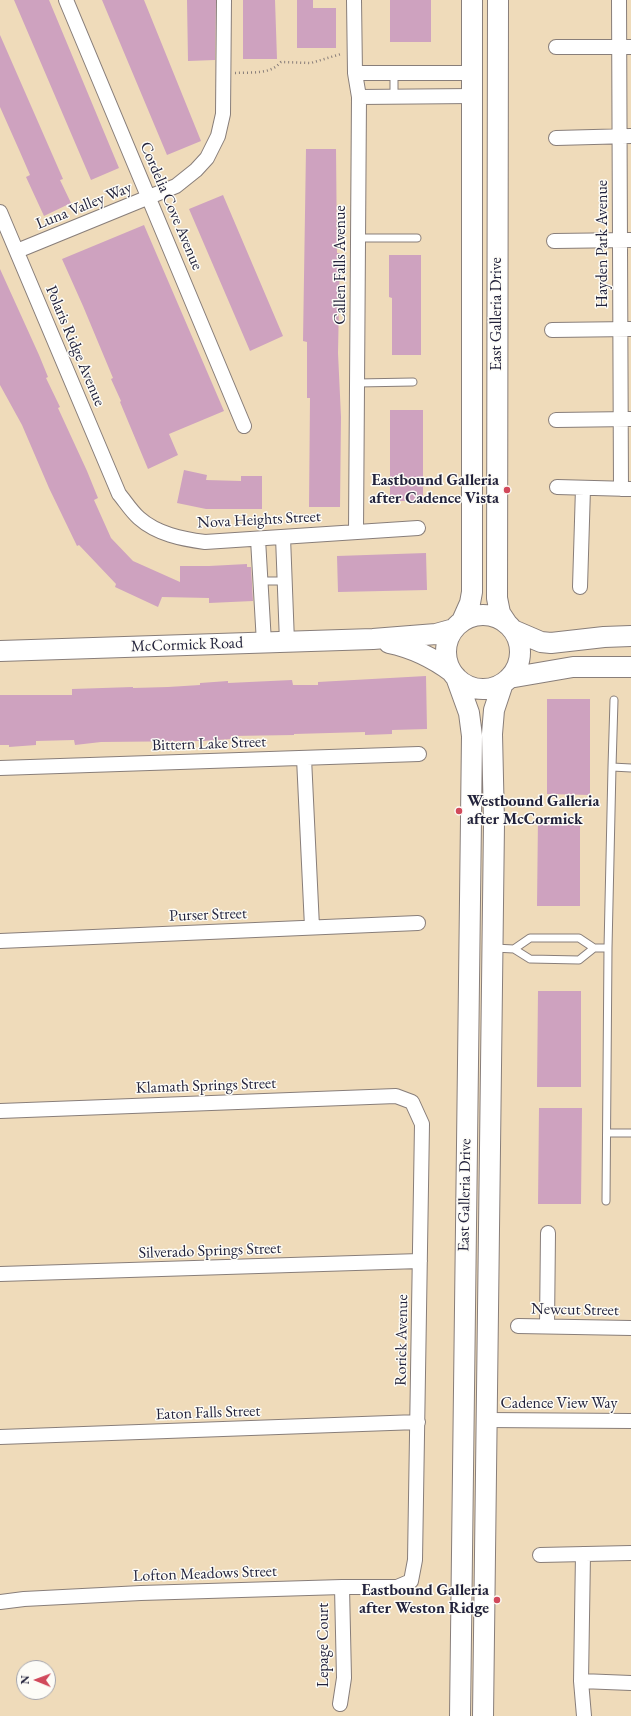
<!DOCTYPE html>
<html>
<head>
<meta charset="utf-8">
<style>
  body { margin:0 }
  #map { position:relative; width:631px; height:1716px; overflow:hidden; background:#efdbba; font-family:"EB Garamond",serif }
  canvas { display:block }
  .north { position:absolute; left:16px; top:1660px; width:40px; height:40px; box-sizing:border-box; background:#fdfcf7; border:1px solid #a5a5ac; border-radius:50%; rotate:271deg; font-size:11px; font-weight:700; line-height:16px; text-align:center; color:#22223b }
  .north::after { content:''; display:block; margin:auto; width:14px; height:18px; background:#d1495b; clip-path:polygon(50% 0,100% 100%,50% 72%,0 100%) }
</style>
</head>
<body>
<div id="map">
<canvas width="631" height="1716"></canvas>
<div class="north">N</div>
</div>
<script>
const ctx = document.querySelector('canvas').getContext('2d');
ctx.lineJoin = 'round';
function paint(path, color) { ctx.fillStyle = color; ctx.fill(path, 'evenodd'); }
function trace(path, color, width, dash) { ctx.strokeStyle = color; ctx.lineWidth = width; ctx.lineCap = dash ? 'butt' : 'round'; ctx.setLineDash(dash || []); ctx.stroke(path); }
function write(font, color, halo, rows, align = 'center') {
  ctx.font = font + ' "EB Garamond",serif'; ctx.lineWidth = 3; ctx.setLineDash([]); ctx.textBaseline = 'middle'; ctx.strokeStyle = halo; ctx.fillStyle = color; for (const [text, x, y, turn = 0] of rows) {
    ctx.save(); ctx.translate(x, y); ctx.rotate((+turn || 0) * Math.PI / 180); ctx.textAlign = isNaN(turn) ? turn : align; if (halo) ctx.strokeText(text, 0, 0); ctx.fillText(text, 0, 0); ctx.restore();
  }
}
const building = new Path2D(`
  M14,0H49L119,168L91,180Z
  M102,0H144L201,141L167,155Z
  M187,0H216L215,60L188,61Z
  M243,0H275L277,59H243Z
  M297,0H313V8H336V48H297Z
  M390,0H431V42H390Z
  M0,35L63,179L60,180L71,203L44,216L26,177L30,175L20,152L0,107Z
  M306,149H336L337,253H340L338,353L341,417L340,507H309L310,398H307V342L303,341Z
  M223,195L283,336L250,351L189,209Z
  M144,225L224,411L169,434L178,455L148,469L120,402L121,401L111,379L113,378L83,306L62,259Z
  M389,255H421V355H392V298L389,297Z
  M0,269L39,355L48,377L46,378L60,407L58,408L87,471L98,498L94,500L111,538L133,561L180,582V566H209L247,564V567H251L253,601L209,603V598L162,597L158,607L115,587L116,584L79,545L77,546L49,488L22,425L0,385Z
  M390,410H423V501H390Z
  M184,470L207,475L206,480L241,481V476H262V509H206L177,503Z
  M426,553L427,590L338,592L337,556Z
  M426,676L427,729L392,730V734L365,735V732L294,734V735L231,736V739L203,741L101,742L75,745L74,740L36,741V745L9,747V745H0V695H72V689L133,687V688L168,687L200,685V683L228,681V683L292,680L293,685H318V682Z
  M547,699H590V795L547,794Z
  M538,817H580V906H537Z
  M538,991H581V1087H537Z
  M539,1108H582L581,1204H538Z`);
const path = new Path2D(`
  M235,73C251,72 270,75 281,62L311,63L341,54`);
const lane = new Path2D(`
  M394,96V73
  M358,238H417
  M357,383L413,382
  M260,581H285
  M612,767L614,700
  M494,948L514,949L530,959L579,960L594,948L579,938H530L514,949
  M594,948H608L606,1201
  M608,948L612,767L631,768
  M608,1133H631`);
const street = new Path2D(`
  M66,0L244,426
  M354,0L355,73L359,97L356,531
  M619,0L621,489
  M556,47H631
  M355,73H472
  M359,97L473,96
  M556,138L631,136
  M0,212L119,494C125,501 131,511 139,518C157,534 182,539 205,542L418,528
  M554,241L631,240
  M17,251L176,186L196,170L207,158L218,136L223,114L224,0
  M552,330L631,329
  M556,420L631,419
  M557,487L631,489
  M283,537L287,642
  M258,539L264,643
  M580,587L583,488
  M304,758L312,927
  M0,768L419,754
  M0,941L418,923
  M0,1111L396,1096L412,1102L422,1124L415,1560L411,1581L397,1587H342L141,1593L24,1599L0,1602
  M0,1274L420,1261
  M518,1326L631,1328
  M547,1326L548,1233
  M486,1420L631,1421
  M0,1437L418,1422
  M583,1554L581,1681L584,1716
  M540,1555L631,1553
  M581,1681L631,1683
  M340,1704L344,1678L342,1587`);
const secondary = new Path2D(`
  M498,0L497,598L500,613L508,625
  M446 652a37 37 0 1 1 74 0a37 37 0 1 1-74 0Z
  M462,621L470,603L472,592V0
  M513,630L541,642L551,643L604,637L631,636
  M389,643C413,648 432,657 452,672
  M0,651L373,639L436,634L454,629
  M456,677L469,713L472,736L460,1716
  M509,678L573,667H631
  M483,1716L494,823L492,734L494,710L503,683`);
const markers = [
  [507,490,4,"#d1495b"],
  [459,811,4,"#d1495b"],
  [497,1600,4,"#d1495b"]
];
const streetNames = [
  ["Luna Valley Way",84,206,-22],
  ["Cordelia Cove Avenue",171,206,67],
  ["Hayden Park Avenue",603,244,-90],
  ["Callen Falls Avenue",341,265,-90],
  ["East Galleria Drive",497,314,-90],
  ["Polaris Ridge Avenue",75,346,67],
  ["Nova Heights Street",259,520,-3],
  ["McCormick Road",187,645,-2],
  ["Bittern Lake Street",209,744,-2],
  ["Purser Street",208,915,-2],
  ["Klamath Springs Street",206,1086,-2],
  ["East Galleria Drive",465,1195,-89],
  ["Silverado Springs Street",210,1251,-2],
  ["Newcut Street",575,1310,1],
  ["Rorick Avenue",402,1340,-89],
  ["Cadence View Way",559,1404],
  ["Eaton Falls Street",208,1413,-2],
  ["Lofton Meadows Street",205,1574,-2],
  ["Lepage Court",324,1645,-90]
];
const poiNames = [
  ["Eastbound Galleria",499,481],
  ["after Cadence Vista",499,499],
  ["Westbound Galleria",467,802,"left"],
  ["after McCormick",467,820,"left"],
  ["Eastbound Galleria",489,1591],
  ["after Weston Ridge",489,1609]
];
paint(building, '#cea2bf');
trace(lane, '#887e7a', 9);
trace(street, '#887e7a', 16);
trace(secondary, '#887e7a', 22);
trace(path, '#887e7a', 2.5, [1, 3]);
trace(lane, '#fff', 7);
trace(street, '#fff', 14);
trace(secondary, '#fff', 20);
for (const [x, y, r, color] of markers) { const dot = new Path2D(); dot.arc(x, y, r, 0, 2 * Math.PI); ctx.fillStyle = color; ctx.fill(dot); trace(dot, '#fdfcf7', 1.5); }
write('16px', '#22223b', '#fdfcf7', streetNames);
write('bold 16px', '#22223b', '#fdfcf7', poiNames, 'right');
</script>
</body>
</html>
